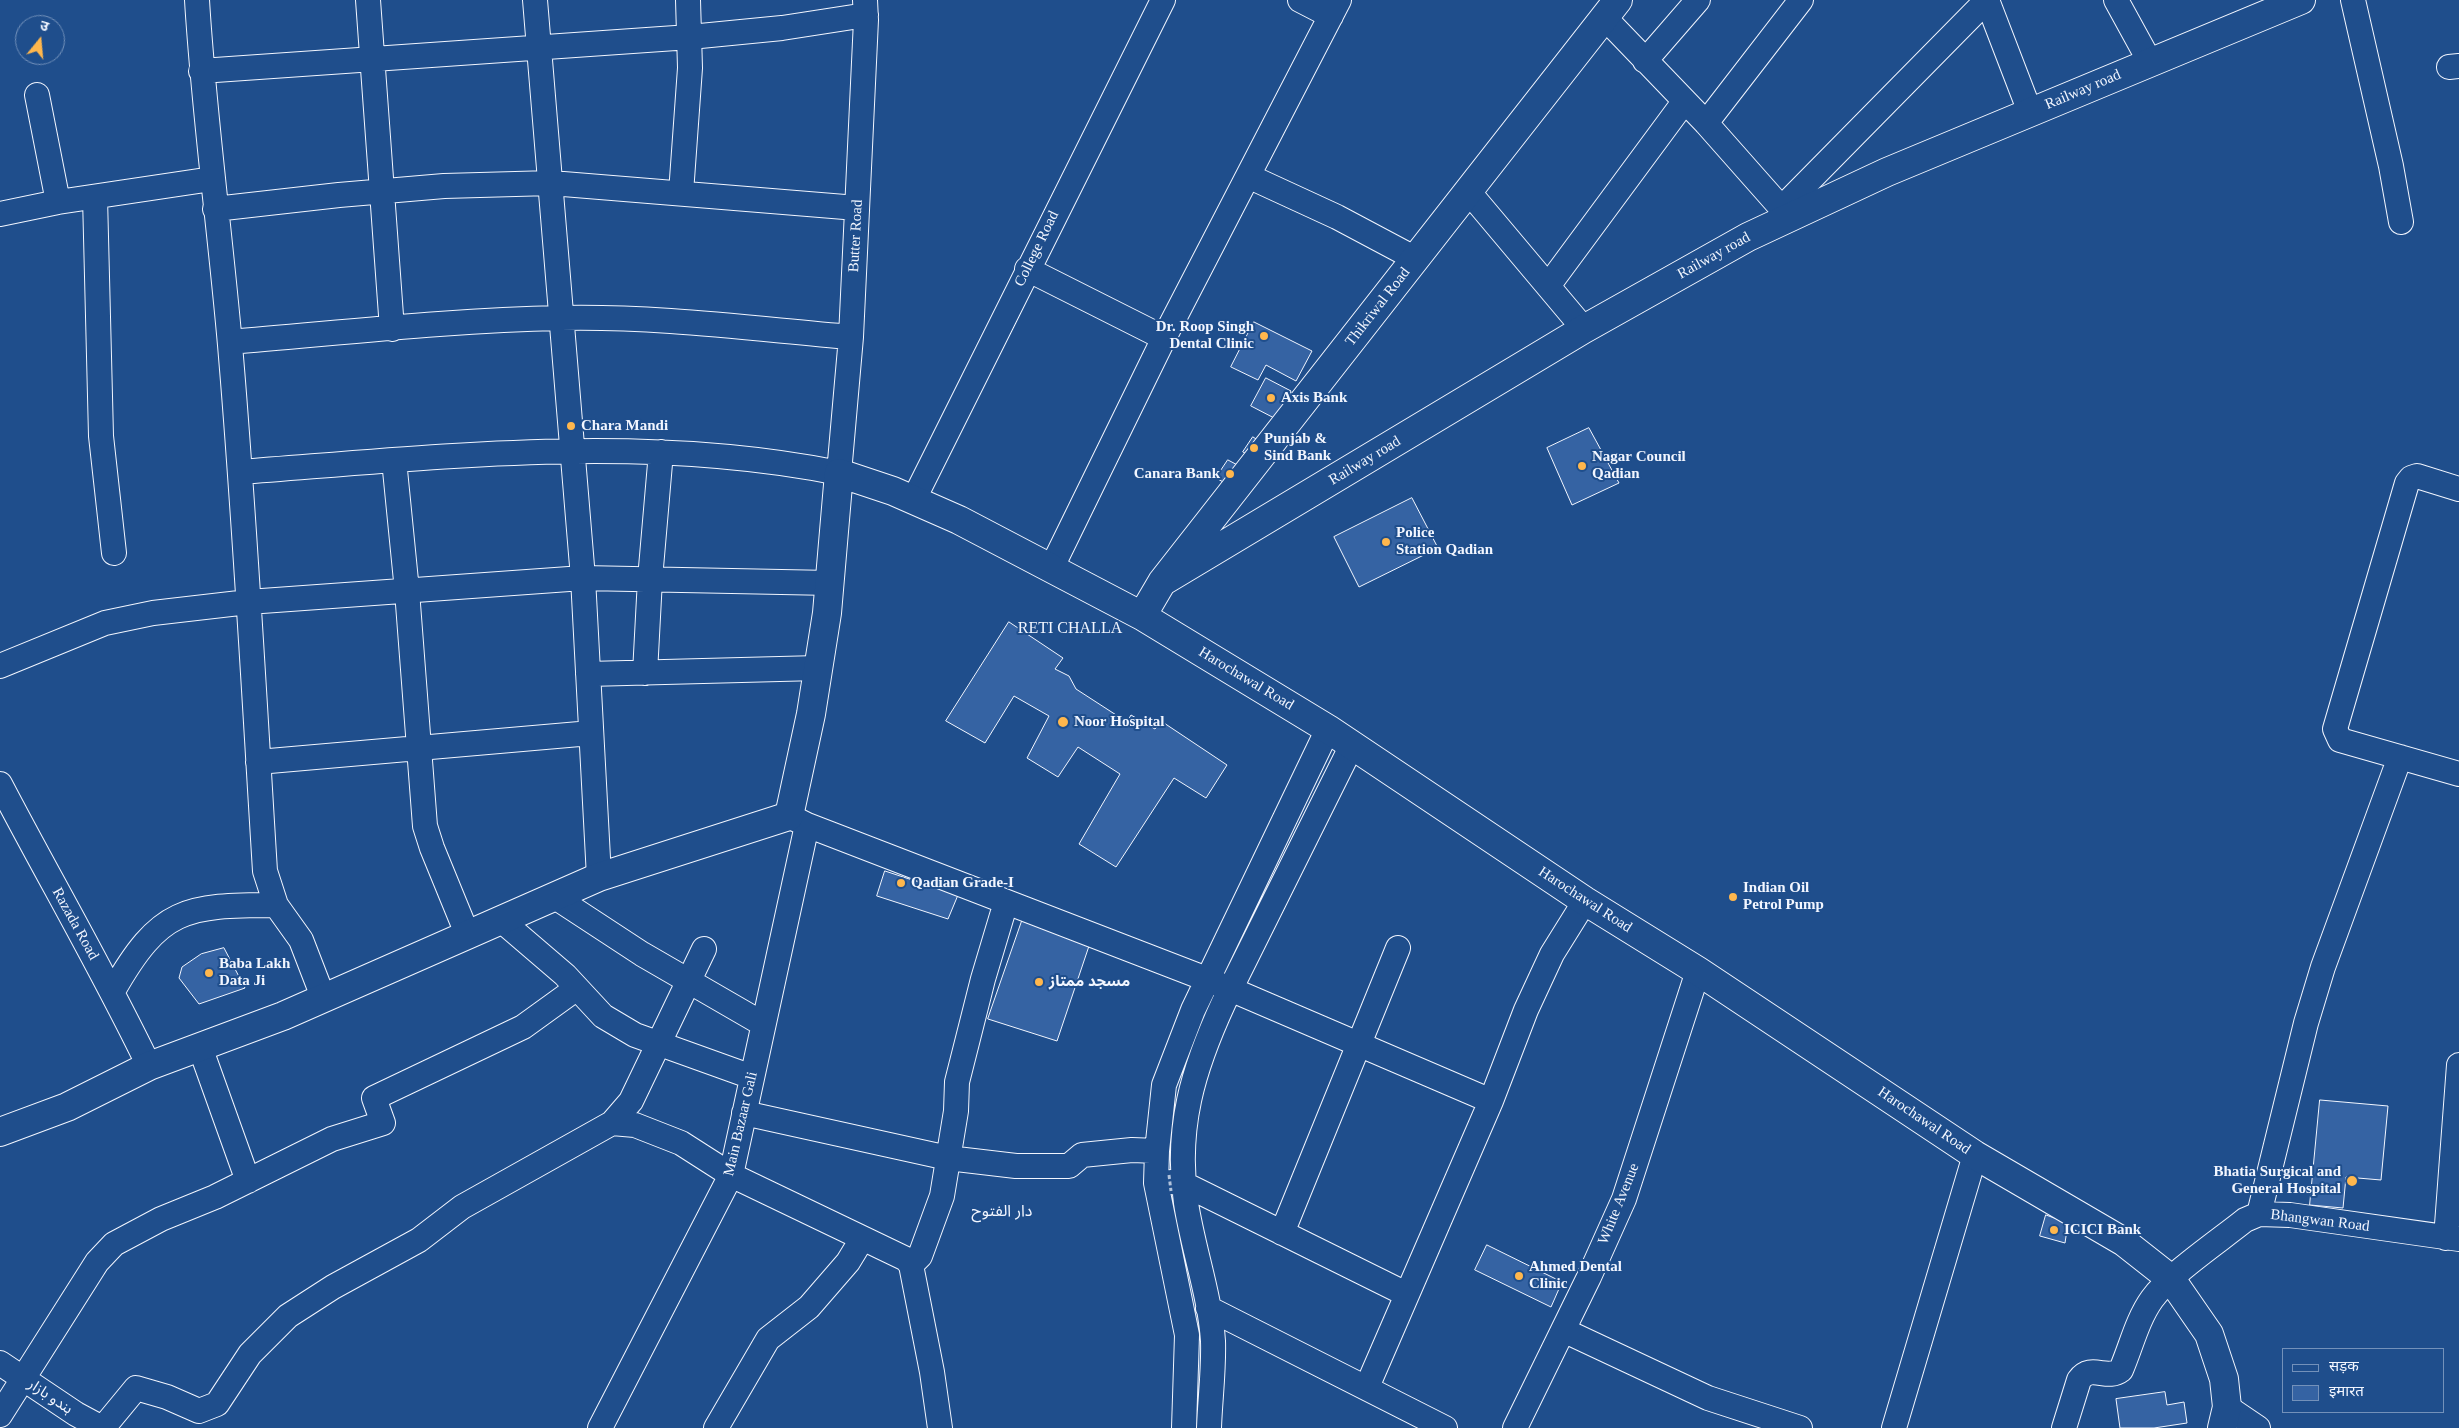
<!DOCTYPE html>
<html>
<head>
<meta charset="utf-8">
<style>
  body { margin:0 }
  #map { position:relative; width:2459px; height:1428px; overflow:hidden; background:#1f4e8c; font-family:"Times New Roman","Noto Sans Devanagari",serif }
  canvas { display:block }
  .legend { position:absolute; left:2282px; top:1348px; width:162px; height:65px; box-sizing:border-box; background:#1f4e8c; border:1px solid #7391ba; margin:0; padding:6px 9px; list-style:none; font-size:15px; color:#f2f6ff }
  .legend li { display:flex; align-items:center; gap:10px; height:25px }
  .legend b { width:25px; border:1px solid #7391ba }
  .north { position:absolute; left:15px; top:15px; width:50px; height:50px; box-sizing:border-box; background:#1f4e8c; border:1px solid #7391ba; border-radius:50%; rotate:17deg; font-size:14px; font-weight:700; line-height:20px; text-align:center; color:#f2f6ff }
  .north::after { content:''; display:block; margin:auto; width:18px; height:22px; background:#ffb74d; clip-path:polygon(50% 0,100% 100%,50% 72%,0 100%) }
</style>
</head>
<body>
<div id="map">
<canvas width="2459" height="1428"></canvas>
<ul class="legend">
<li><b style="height:6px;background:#1f4e8c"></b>सड़क</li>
<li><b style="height:14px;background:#3563a3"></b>इमारत</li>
</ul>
<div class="north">उ</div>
</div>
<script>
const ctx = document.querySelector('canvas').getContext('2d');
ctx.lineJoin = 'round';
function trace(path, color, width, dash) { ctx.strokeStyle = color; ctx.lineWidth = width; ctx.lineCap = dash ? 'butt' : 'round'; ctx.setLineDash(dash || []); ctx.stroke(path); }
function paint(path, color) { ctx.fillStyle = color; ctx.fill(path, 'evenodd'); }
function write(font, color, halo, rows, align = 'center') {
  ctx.font = font + ' "Times New Roman","Noto Sans Arabic",serif'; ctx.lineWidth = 4; ctx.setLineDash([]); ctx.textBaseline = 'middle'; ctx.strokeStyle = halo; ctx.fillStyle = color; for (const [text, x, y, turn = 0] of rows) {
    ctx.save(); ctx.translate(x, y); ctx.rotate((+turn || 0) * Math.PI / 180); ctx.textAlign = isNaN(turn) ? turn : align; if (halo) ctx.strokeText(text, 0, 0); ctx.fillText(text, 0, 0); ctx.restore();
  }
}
const stream = new Path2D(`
  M1191,1047L1210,1002
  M1169,1173L1171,1123
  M1171,1193L1176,1211
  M1185,1255L1198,1324
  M1196,1428L1200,1338`);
const building = new Path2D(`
  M1254,322L1312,351L1296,381L1266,365L1258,380L1231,367Z
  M1266,378L1291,391L1278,420L1251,406Z
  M1589,428L1619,483L1572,505L1547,448Z
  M1253,437L1264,444L1255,459L1243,452Z
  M1228,460L1245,469L1232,487L1216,478Z
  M1412,498L1438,548L1359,587L1334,537Z
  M1009,622L1063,658L1055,669L1069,676L1076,689L1127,722L1131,715L1155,729L1161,721L1227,765L1206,798L1174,778L1116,867L1079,844L1120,774L1078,747L1058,777L1027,758L1049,716L1014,696L985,743L946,721Z
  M885,871L958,895L948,919L877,896Z
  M1022,921L1089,946L1057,1041L988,1019Z
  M224,948L245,988L199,1004L179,978L182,967L201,954Z
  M2320,1100L2388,1106L2381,1180L2346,1177L2343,1208L2310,1205Z
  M2046,1215L2068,1223L2065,1243L2040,1236Z
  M1487,1245L1562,1282L1551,1307L1475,1270Z
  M2165,1392L2167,1405L2184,1402L2187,1423L2154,1428H2120L2116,1399Z`);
const minor = new Path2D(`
  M197,0C204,116 220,230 230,345C245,520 254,695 265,871L276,905L301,940L323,997
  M368,0L392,329
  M535,0L583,578L599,877
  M1300,0L1331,16
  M1987,0L2030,112
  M2116,0L2150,62
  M2353,0L2391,166L2401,222
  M1605,18L1706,123L1790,218
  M1645,61L1698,0
  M2449,67L2459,66
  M201,71L690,37L782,28L866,15
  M37,95L58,202
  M1706,123L1801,0
  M1248,176L1337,217L1416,259
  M1468,191L1584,329
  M681,193L690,68L688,0
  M95,197L101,436L114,553
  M1782,208L1987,0
  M215,209L339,195L444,186L551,183L857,208
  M0,214L58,202L212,179
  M1027,269L1164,338
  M1548,286L1684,102
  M230,342C340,333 450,320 561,318C658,316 755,329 851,337
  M394,460L407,591L425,826L432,848L468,936
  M240,472C439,457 641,433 839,473L851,337L866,20L865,0
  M2459,489L2417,476L2411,478L2407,483L2335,729L2340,740L2459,774
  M914,499L1163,0
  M1051,569L1164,338L1339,0
  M0,666L105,623L153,613L248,602L583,578L831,583
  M645,673L650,579L661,452
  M588,674L818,668
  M258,762L591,733
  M0,784C49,878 103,970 149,1066
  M789,816L807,825L1209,980L1491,1101
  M555,897L642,954L763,1024
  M502,921L565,975L603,1016L635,1035L752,1077
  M113,991C160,908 185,905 276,905
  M200,1047L248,1181
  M744,1113L948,1158L1016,1166H1069L1082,1155L1132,1150L1157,1151
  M612,1123L631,1101L704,949
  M1171,1182L1184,1184L1406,1294
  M2259,1214L2306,1023L2323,967L2400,757
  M1282,1233L1398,948
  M2446,1238L2459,1065
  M911,1265L920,1256L942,1196L956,1111L957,1082L983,979L1006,902
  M1208,1308L1445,1428
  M1563,1330L1708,1398L1800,1428
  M0,1363L76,1414L102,1428
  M1367,1387L1491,1101L1526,1010L1552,954L1585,901
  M2227,1407L2258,1428
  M0,1415L97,1262L114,1244L161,1219L215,1197L332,1139L383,1123L374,1098L523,1027L577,988
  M103,1428L136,1388L167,1397L199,1411L217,1404L250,1354L288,1316L333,1287L419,1240L462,1207L612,1123L635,1125L681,1143L731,1175L906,1259L911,1265L932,1372L940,1428
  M600,1428L731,1175L807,825
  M716,1428L768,1339L809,1307L848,1262L862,1239
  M1184,1428L1187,1335L1156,1183L1157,1151L1164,1085L1193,1010L1328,729
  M1209,1428C1210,1399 1214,1370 1213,1341C1210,1295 1193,1249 1186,1203C1175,1128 1193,1069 1224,1002L1352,745
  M1515,1428L1589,1277L1624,1199L1698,971
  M1894,1428L1975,1155
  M2064,1428L2079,1380C2091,1363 2107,1381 2121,1370C2131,1347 2137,1320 2152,1299C2171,1273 2219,1241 2245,1220L2259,1214L2290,1215L2459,1239`);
const major = new Path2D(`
  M1162,582L1584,329L1748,237L1887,172L2301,0
  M1142,616L1162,582L1618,0
  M0,1132L67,1107L149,1066L283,1016L599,877L789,816L811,714L827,613L839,473L893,491L959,520L1142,616L1328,729L1585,901L1698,971L1975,1155L2124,1242L2171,1279L2209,1334L2224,1379L2227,1407L2222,1428`);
const pathBridge = new Path2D(`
  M1169,1175L1171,1191`);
const markers = [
  [1264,336,5,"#ffb74d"],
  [1271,398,5,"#ffb74d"],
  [571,426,5,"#ffb74d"],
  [1254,448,5,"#ffb74d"],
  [1582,466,5,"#ffb74d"],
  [1230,474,5,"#ffb74d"],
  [1386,542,5,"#ffb74d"],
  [1063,722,6,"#ffb74d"],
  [901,883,5,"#ffb74d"],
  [1733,897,5,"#ffb74d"],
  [209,973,5,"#ffb74d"],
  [1039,982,5,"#ffb74d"],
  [2352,1181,6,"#ffb74d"],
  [2054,1230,5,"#ffb74d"],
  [1519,1276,5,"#ffb74d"]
];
const streetNames = [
  ["Railway road",2083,90,-23],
  ["Butter Road",856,236,-87],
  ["College Road",1037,249,-64],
  ["Railway road",1714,256,-29],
  ["Thikriwal Road",1378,307,-52],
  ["Railway road",1365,461,-31],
  ["Harochawal Road",1246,679,31],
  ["Harochawal Road",1585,900,33],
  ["Razada Road",75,924,61],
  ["Harochawal Road",1924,1121,34],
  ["Main Bazaar Gali",741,1124,-77],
  ["White Avenue",1619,1204,-68],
  ["Bhangwan Road",2320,1221,7],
  ["ہندو بازار",50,1397,34]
];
const poiNames = [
  ["Dr. Roop Singh",1254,327,"right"],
  ["Dental Clinic",1254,344,"right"],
  ["Axis Bank",1281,398],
  ["Chara Mandi",581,426],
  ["Punjab &",1264,439],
  ["Sind Bank",1264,456],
  ["Nagar Council",1592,457],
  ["Qadian",1592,474],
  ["Canara Bank",1220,474,"right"],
  ["Police",1396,533],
  ["Station Qadian",1396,550],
  ["Noor Hospital",1074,722],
  ["Qadian Grade-I",911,883],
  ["Indian Oil",1743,888],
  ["Petrol Pump",1743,905],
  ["Baba Lakh",219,964],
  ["Data Ji",219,981],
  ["مسجد ممتاز",1049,982],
  ["Bhatia Surgical and",2341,1172,"right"],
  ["General Hospital",2341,1189,"right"],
  ["ICICI Bank",2064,1230],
  ["Ahmed Dental",1529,1267],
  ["Clinic",1529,1284]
];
const neighbourhoodNames = [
  ["RETI CHALLA",1070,629],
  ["دار الفتوح",1002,1212]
];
trace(stream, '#3b69a3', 6);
paint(building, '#3563a3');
trace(building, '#f2f6ff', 1);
trace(minor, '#f2f6ff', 26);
trace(major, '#f2f6ff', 30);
trace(minor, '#1f4e8c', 24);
trace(major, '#1f4e8c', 28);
trace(pathBridge, '#b3c4dc', 3, [4, 2.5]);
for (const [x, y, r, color] of markers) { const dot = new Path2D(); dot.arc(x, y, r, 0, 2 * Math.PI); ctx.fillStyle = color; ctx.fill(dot); trace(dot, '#1f4e8c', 2); }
write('15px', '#f2f6ff', '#1f4e8c', streetNames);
write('bold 15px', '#f2f6ff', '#1f4e8c', poiNames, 'left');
write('16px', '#f2f6ff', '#1f4e8c', neighbourhoodNames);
</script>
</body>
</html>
